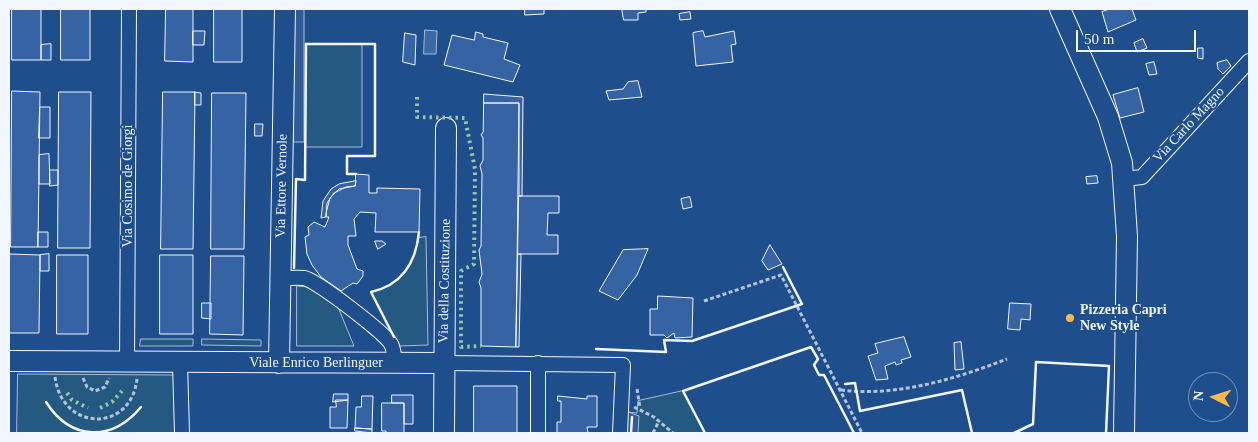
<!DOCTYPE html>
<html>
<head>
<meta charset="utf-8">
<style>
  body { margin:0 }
  #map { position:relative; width:1258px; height:442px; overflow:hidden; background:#1f4e8c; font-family:Georgia,serif }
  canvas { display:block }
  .frame { position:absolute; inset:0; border:10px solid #f2f6ff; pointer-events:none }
  .north { position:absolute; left:1188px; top:372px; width:50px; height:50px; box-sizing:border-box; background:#1f4e8c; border:1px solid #7391ba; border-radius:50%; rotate:275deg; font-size:14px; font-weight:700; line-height:20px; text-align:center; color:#f2f6ff }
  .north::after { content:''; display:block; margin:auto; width:18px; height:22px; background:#ffb74d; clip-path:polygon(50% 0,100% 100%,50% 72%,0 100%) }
  .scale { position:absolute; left:1076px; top:30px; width:120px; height:22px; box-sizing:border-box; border:2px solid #f2f6ff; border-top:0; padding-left:6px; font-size:15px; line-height:18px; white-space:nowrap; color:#f2f6ff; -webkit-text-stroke:4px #1f4e8c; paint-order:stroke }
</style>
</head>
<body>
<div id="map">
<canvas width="1258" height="442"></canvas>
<div class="frame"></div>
<div class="north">N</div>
<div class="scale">50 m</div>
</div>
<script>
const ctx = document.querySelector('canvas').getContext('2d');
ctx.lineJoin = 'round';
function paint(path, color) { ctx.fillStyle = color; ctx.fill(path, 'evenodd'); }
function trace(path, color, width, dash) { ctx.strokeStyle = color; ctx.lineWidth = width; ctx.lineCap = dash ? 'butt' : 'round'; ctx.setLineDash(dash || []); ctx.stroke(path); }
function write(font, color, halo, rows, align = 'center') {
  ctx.font = font + ' Georgia,serif'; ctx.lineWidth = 4; ctx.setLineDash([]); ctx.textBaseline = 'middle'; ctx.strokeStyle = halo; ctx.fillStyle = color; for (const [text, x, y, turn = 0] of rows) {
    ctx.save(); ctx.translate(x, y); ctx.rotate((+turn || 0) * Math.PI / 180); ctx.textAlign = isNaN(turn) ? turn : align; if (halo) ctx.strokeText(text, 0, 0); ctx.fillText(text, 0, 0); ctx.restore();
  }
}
const green = new Path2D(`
  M306,44H362V147H306Z
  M426,237L428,345L399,346L371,292C399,286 415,266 418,238Z
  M297,286L309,287L338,307L354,346H297Z
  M141,339H193V346H140Z
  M202,339L261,340V346L202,345Z
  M18,374L174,375L176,433H17Z
  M683,391L705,433H626L628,412L637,413L638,401Z`);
const parking = new Path2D(`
  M294,9H304V142H294Z
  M628,412L639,416L638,433H626Z`);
const water = new Path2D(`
  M425,30L437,31L436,54H424Z`);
const building = new Path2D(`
  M12,9H41V60H12Z
  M61,9H90V60H61Z
  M166,9H193V62L165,61Z
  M214,9H242V62H214Z
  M525,9H544V14L525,15Z
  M622,9H646V12L638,13V20H624Z
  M1110,9H1132L1136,20L1108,32L1102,12Z
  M690,12L691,19L680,20L679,14Z
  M193,31H205L204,45H193Z
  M703,31L705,37L734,31L736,44L731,45L733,62L696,66L693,33Z
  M476,32L483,34V37L508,43L504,59L520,65L513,82L444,65L452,35L474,40Z
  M405,33L416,35L415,65L403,62Z
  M1143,39L1147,48L1137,52L1134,43Z
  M51,44V60H41V45Z
  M1198,48H1203V59L1198,58Z
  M1227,60L1231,66L1223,74L1218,69L1217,63Z
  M1154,62L1157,74L1149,75L1146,64Z
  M638,81L642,97L609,100L606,91L623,89L628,82Z
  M1138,88L1144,112L1120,118L1113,95Z
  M12,91L40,92L38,247H11Z
  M59,92H91L90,248H58Z
  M163,92H195L193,249H161Z
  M195,92L201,93V105H195Z
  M212,93H246L244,249H211Z
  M484,94L523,97L522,196H519V103H484Z
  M484,103H519L516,347L481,346V288L479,282L482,274L479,250L481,246L482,174L480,166L483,160V138L481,135L483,132Z
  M40,107H50V138H39Z
  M255,124H263L262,136H255Z
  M49,154L50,184H39V155Z
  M50,170H58V185L50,186Z
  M356,174L369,175V193H377V188L420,189L419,232H375L376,213L360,212L354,219L356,236H348V245L357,269L363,271V276L357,284L353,283L341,291L321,277L312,265L307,254L305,237L309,235L308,227L314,222L325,227L329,217H326V213L330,198L339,189L355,186Z
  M1097,176L1098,183L1087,184L1086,177Z
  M356,181L355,186L346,187L334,193L327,203L326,217L321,218L323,201L331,189L339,184Z
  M519,196H559V213H548L547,235H558V254H518Z
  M690,197L692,207L683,209L681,199Z
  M38,232H48V247H38Z
  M375,241H382L386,244L378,249Z
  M770,245L782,264L768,270L762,261Z
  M648,249L637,275L618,300L599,291L623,250Z
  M10,254L40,255L39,333H9Z
  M49,254V271H40V255Z
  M518,254H521L519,347H516Z
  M57,255H88V334H57Z
  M160,255H193V334H160Z
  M211,256H244L243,335L210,334Z
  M658,296L693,298L692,337L675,338L674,333L667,338L664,335H650V309H657Z
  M202,303H211V319L202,318Z
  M1010,303L1031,304L1030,320L1021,319L1020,330L1008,329Z
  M904,337L911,357L901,360L902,363L896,365L895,362L885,366L888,379L876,380L868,356L878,353L875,344Z
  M961,342L964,369L955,370L954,343Z
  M474,386H517V433H474Z
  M334,394H348V400L333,402Z
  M392,395H413V424H404V403H392Z
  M362,396H373L372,429L355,428L356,407H361Z
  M558,396L587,399V396H597V427H587L588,433H557V422H561V401H558Z
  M336,400H348L347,428H330V407H336Z
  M382,403H404V433H386V431H382Z
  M355,428L372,429V433L355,431Z`);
const path = new Path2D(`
  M704,301L781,275L862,433
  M55,377C62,432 131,433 137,379
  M83,378L87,387L95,391L105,387L109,378
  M637,389L640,408
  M841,390C897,397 955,379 1007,359
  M634,407L654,417L673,433
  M653,433L659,421`);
const street = new Path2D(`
  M1124,179L1142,177L1249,61
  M280,279C288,278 297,277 304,278C316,280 385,333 391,344C394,349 394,357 395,363
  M127,363L129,9
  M180,363L182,433
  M445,363L623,365L620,433
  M538,433V363`);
const secondary = new Path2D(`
  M1060,9L1108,117L1122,163L1127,236L1124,433
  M9,361L445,363
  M279,363L285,9
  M444,433L446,128`);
const hedge = new Path2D(`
  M417,97V117L465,118L475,169L474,264L461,271V347L481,346
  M67,393L72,400L88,408
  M100,408L112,402L122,391`);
const wall = new Path2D(`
  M294,268L296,179L305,180L306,44H375V156H347V174H356
  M394,337L371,292C402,285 416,263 419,232
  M596,349L666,352L664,340L692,341L802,304L783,267
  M845,384L855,383L860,411L962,390L972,433
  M46,402C71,441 112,442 141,407
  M631,433L632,417
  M705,433L683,391L811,347L818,359L814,365L819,375H824L854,433
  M1014,433L1033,424L1036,362L1109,366L1106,433`);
const markers = [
  [1070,318,5,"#ffb74d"]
];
const streetNames = [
  ["Via Carlo Magno",1189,125,-47],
  ["Via Cosimo de Giorgi",128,186,-90],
  ["Via Ettore Vernole",282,186,-89],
  ["Via della Costituzione",445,281,-89],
  ["Viale Enrico Berlinguer",316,363]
];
const poiNames = [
  ["Pizzeria Capri",1080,310],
  ["New Style",1080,326]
];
paint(green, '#245a82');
trace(green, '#a8bbd7', 1);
paint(parking, '#305b95');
trace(parking, '#a8bbd7', 1);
paint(water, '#3b69a3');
trace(water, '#a8bbd7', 1);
paint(building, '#3563a3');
trace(building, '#f2f6ff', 1);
trace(street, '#f2f6ff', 16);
trace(secondary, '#f2f6ff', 22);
trace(path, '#b3c4dc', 3, [4, 2.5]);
trace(street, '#1f4e8c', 14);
trace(secondary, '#1f4e8c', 20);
trace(hedge, '#97c8a6', 4, [2.5, 4]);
trace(wall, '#f2f6ff', 2.5);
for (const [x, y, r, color] of markers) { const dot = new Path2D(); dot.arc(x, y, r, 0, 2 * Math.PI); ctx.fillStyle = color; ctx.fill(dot); trace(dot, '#1f4e8c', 2); }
write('14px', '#f2f6ff', '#1f4e8c', streetNames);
write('bold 14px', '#f2f6ff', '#1f4e8c', poiNames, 'left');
</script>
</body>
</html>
